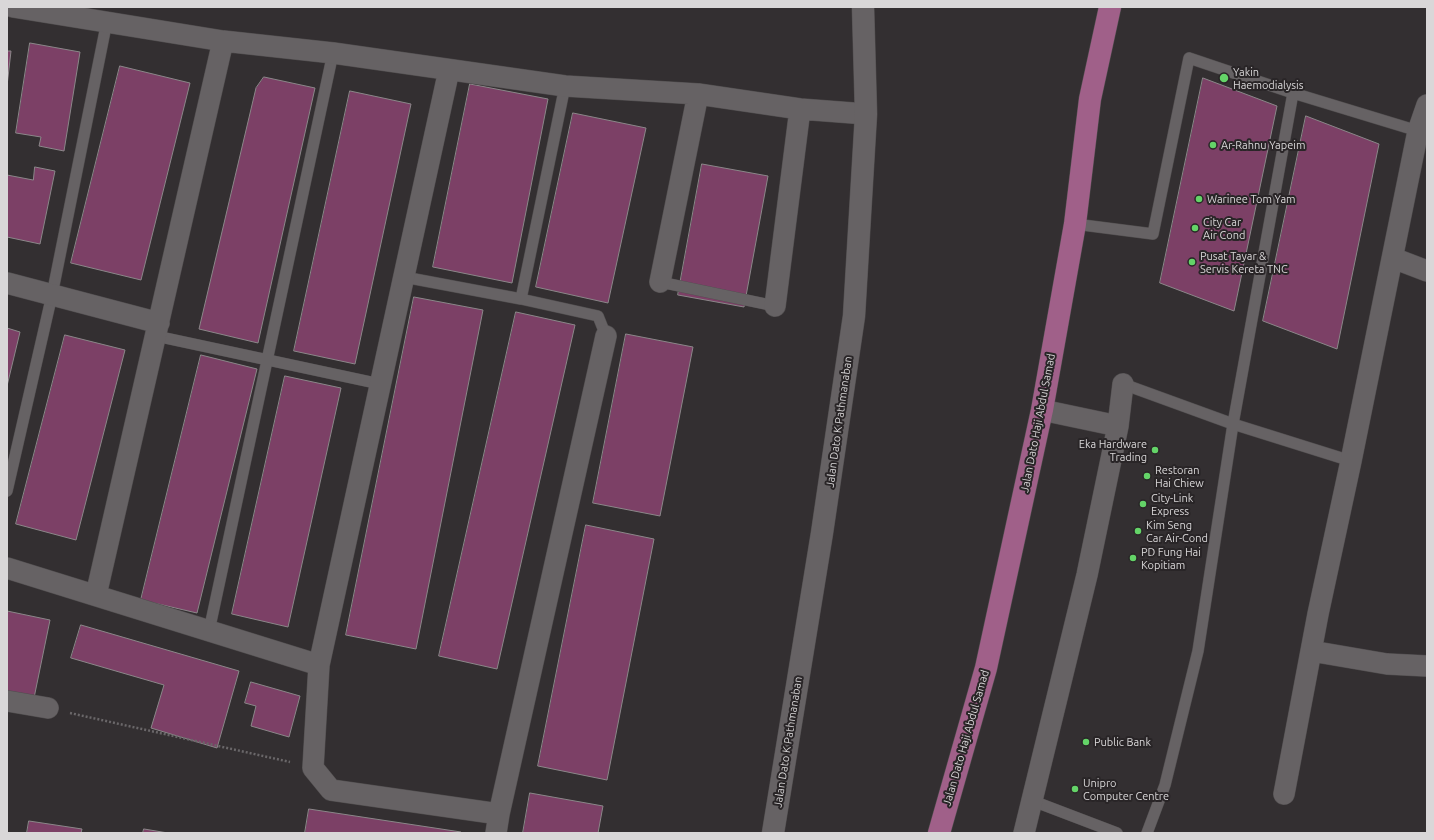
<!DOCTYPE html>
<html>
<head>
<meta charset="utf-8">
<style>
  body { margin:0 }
  #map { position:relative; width:1434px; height:840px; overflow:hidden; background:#332f31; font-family:Ubuntu,sans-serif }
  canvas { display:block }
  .frame { position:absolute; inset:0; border:8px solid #d9d7d8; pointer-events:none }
</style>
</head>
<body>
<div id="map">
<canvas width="1434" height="840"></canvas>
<div class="frame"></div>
</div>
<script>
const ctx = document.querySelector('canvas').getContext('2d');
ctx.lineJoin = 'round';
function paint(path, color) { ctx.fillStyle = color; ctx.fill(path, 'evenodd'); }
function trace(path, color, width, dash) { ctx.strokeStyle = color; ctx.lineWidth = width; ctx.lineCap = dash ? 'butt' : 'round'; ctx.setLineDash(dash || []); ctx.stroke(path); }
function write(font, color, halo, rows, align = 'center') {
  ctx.font = font + ' Ubuntu,sans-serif'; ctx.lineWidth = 4; ctx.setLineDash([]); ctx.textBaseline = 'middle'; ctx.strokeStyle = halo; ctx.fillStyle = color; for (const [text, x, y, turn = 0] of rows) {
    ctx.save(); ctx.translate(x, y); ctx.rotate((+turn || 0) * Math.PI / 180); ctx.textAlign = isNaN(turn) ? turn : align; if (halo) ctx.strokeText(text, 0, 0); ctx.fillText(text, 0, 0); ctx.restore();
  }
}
const building = new Path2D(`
  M30,43L80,52L64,151L39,146L41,137L16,133Z
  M7,51H11L7,86Z
  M120,66L190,83L141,280L71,263Z
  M264,77L315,88L258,343L199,329L256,88Z
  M1203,78L1277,106L1234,311L1160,283Z
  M470,84L548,99L512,283L433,267Z
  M350,91L411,104L355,364L294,351Z
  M573,113L646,128L608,303L536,287Z
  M1306,116L1379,144L1337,349L1263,321Z
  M702,164L768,176L744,307L678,295Z
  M35,167L55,171L40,244L7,237V175L33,180Z
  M414,297L483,310L416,649L346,635Z
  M516,312L575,325L497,669L439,656Z
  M7,328L20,332L7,386Z
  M626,334L693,347L660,516L593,503Z
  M65,335L125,350L76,540L16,524Z
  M201,355L257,369L197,613L141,600Z
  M285,376L341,388L288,627L232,614Z
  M586,525L654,539L607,780L538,766Z
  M7,611L50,620L34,698L7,692Z
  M81,625L239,671L217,748L151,728L164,685L71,658Z
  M251,682L300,696L289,737L251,726L256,706L245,703Z
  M530,793L603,806L598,833H523Z
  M309,809L461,832L460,833H305Z
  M29,821L82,829L81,833H27Z
  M144,829L168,833H143Z`);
const path = new Path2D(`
  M70,713L290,762`);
const lane = new Path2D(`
  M1075,224L1153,234L1189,58L1293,93L1418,131
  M404,277L521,299L598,316L606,336
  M660,282L775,306
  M521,299L565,86
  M156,336L380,384
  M1123,384L1233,424L1351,461
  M7,491L52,295L107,21
  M209,631L333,53
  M1033,801L1117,833
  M1147,833L1165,785L1198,651L1233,424L1293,93`);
const street = new Path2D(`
  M13,7L223,41L333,53L565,86L698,94L800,109L866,114
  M449,70L319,665L313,768L331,790L499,814
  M1393,258L1427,271
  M660,282L698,94
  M7,283L159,323
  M775,306L800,109
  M1118,426L1123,384
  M7,568L319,665
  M96,595L223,41
  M1311,651L1387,664L1427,666
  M7,701L48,708
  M1284,794L1318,614L1351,461L1418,131L1427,105
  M496,833L499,814L606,336
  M1024,833L1087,575L1118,426L1042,410`);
const secondary = new Path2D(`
  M773,833L822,533L854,316L866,114L863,7`);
const primary = new Path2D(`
  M939,833L986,668L1042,410L1075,224L1090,99L1110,7`);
const markers = [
  [1224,78,5,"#64d468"],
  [1213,145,4,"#64d468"],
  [1199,199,4,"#64d468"],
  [1195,228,4,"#64d468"],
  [1192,262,4,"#64d468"],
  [1155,450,4,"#64d468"],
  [1147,476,4,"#64d468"],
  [1143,504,4,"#64d468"],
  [1138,531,4,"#64d468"],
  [1133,558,4,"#64d468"],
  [1086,742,4,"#64d468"],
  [1075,789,4,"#64d468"]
];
const poiNames = [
  ["Yakin",1233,72],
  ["Haemodialysis",1233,85],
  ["Ar-Rahnu Yapeim",1221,145],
  ["Warinee Tom Yam",1207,199],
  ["City Car",1203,222],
  ["Air Cond",1203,235],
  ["Pusat Tayar &",1200,256],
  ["Servis Kereta TNC",1200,269],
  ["Eka Hardware",1147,444,"right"],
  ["Trading",1147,457,"right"],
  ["Restoran",1155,470],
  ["Hai Chiew",1155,483],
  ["City-Link",1151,498],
  ["Express",1151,511],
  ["Kim Seng",1146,525],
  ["Car Air-Cond",1146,538],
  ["PD Fung Hai",1141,552],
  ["Kopitiam",1141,565],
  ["Public Bank",1094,742],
  ["Unipro",1083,783],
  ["Computer Centre",1083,796]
];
const streetNames = [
  ["Jalan Dato K Pathmanaban",839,422,-82],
  ["Jalan Dato Haji Abdul Samad",1038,423,-79],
  ["Jalan Dato Haji Abdul Samad",966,738,-74],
  ["Jalan Dato K Pathmanaban",788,742,-81]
];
paint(building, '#7c4066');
trace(building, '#8b8789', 1);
trace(lane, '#504d4e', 12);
trace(street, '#504d4e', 22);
trace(secondary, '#504d4e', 23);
trace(primary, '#504d4e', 23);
trace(path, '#6a6769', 2.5, [2, 2]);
trace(lane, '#666264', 11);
trace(street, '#666264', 21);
trace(secondary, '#666264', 22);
trace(primary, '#a06089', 22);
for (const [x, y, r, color] of markers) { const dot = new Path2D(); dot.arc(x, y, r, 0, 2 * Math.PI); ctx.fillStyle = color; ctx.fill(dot); trace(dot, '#292527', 1.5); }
write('11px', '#d9d7d8', '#292527', poiNames, 'left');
write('11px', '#d9d7d8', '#292527', streetNames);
</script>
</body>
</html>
